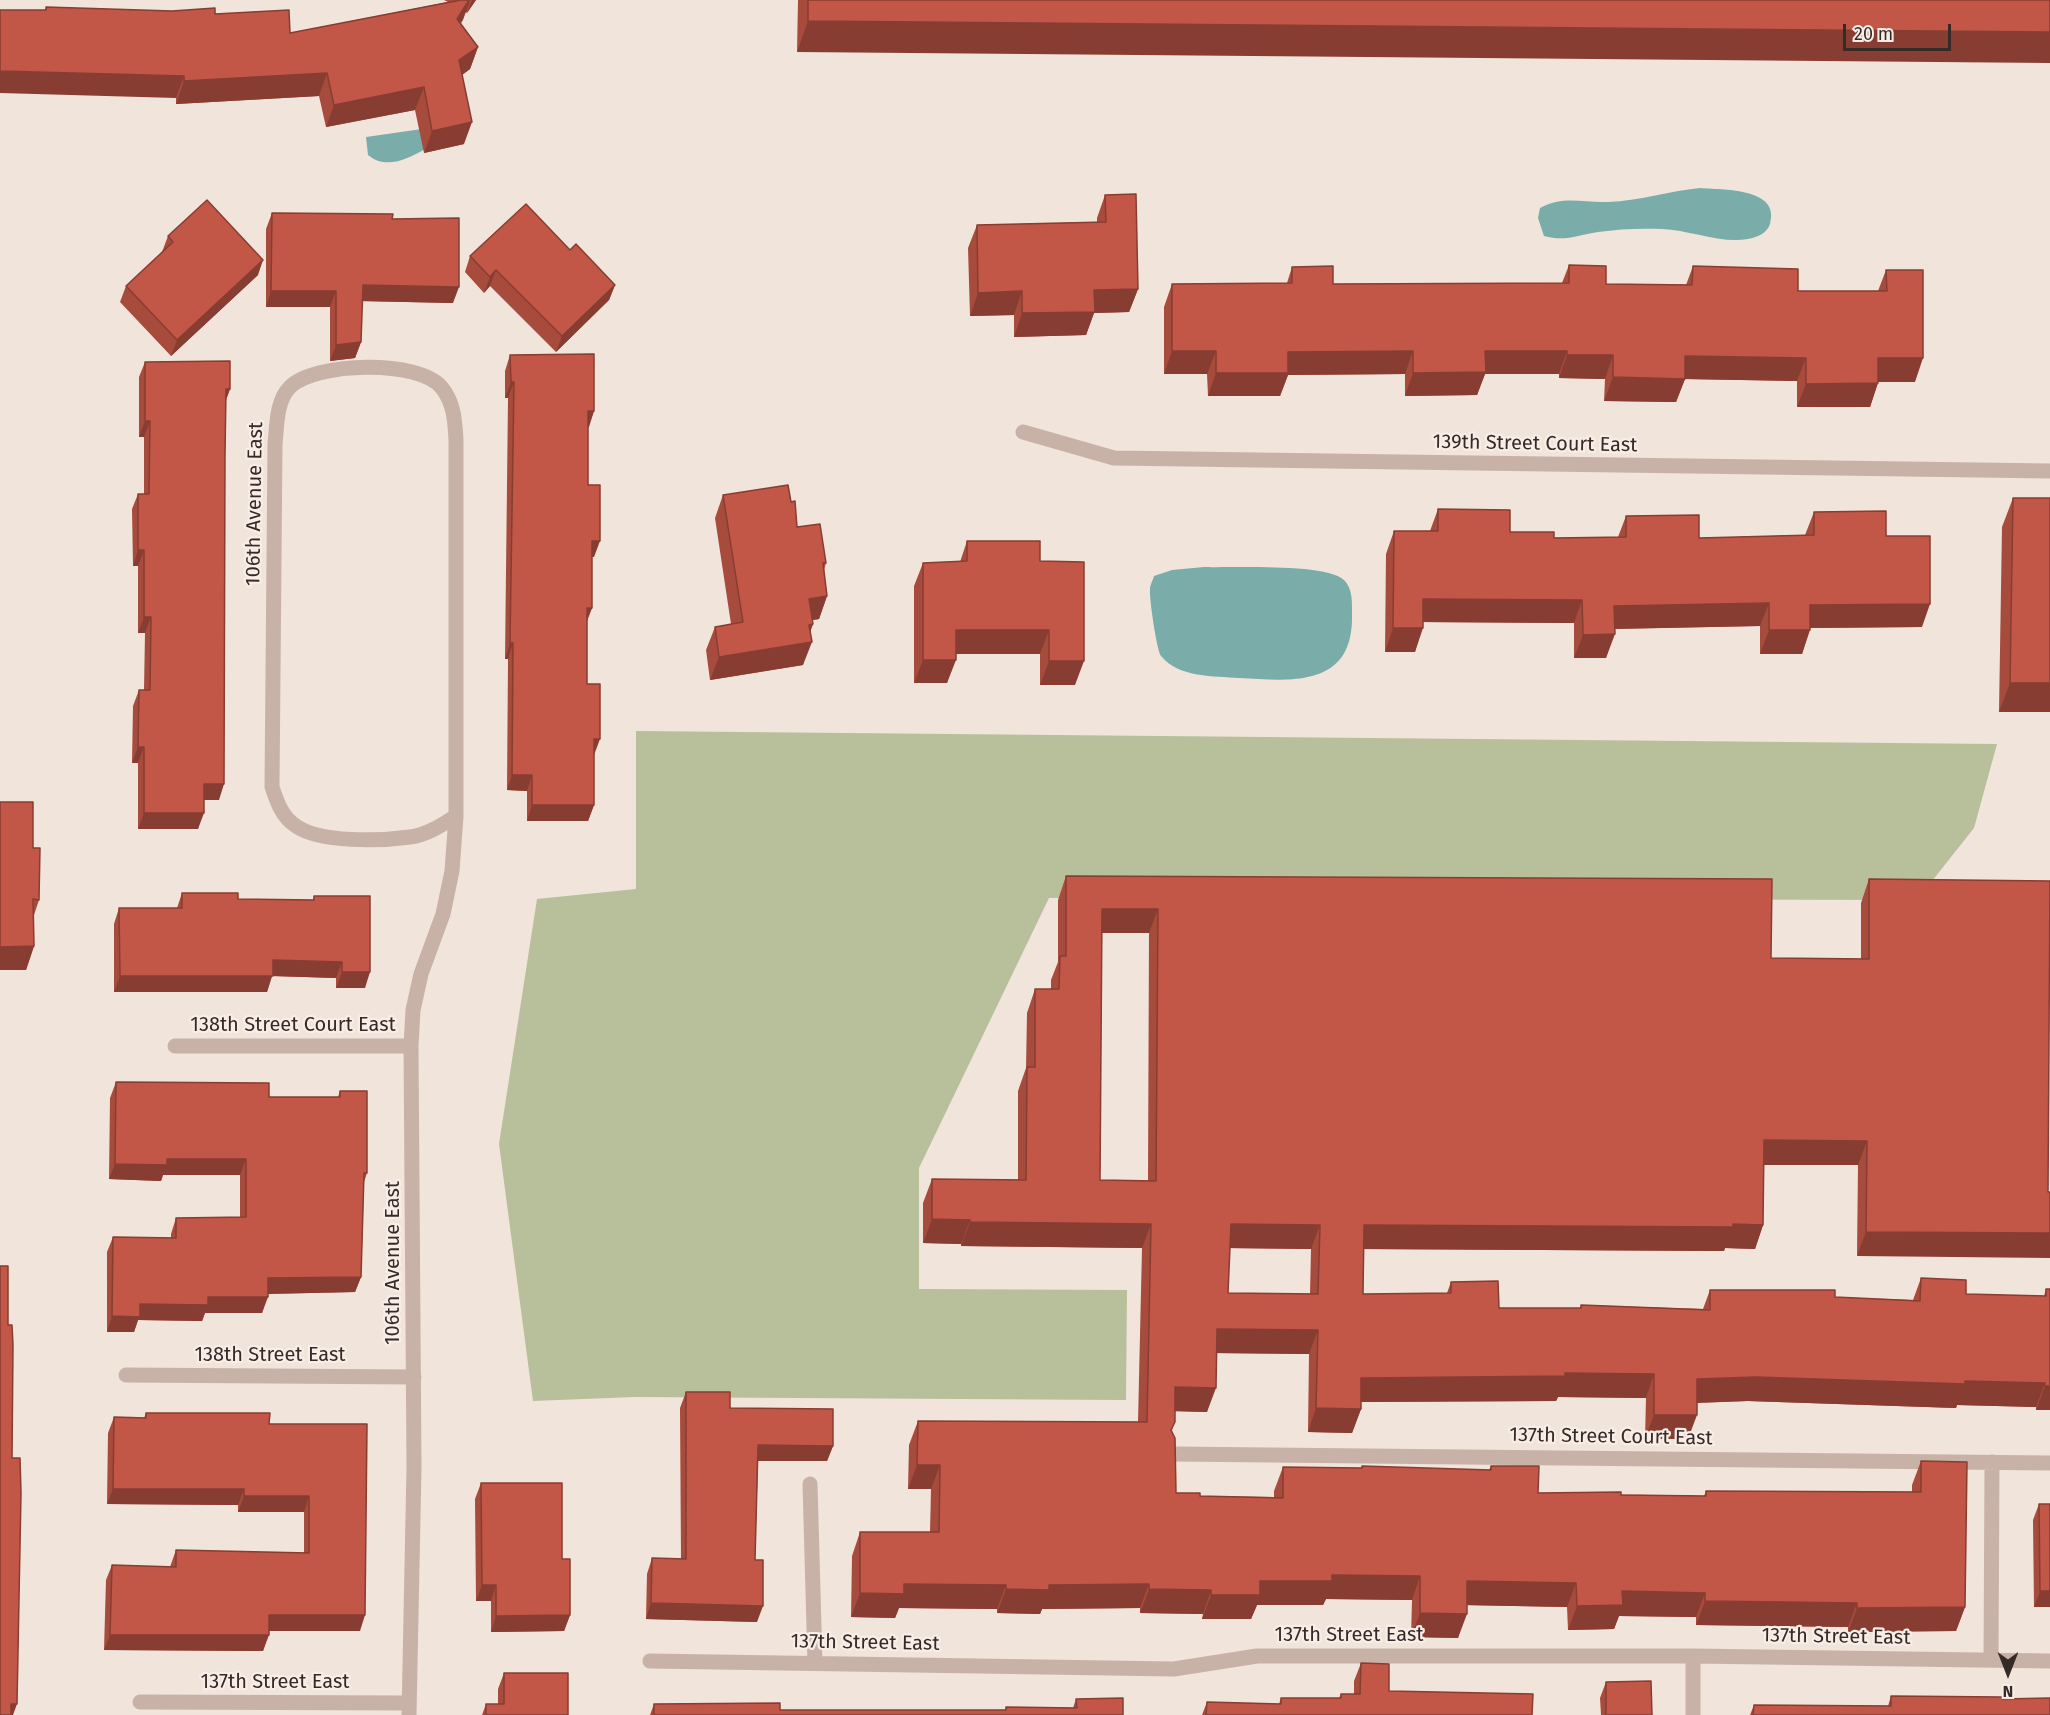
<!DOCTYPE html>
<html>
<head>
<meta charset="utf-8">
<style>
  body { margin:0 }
  #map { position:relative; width:2050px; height:1715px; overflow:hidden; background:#f1e4db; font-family:"Fira Sans",sans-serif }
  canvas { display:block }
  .north { position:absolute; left:1978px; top:1643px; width:60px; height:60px; -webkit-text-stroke:4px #f9eee7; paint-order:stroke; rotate:180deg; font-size:16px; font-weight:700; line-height:24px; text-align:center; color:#352a27 }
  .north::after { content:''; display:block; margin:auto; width:21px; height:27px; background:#352a27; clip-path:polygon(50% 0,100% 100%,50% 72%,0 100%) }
  .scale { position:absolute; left:1843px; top:24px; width:108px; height:27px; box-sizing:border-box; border:3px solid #352a27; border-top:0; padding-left:8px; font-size:18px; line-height:21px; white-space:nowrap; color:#352a27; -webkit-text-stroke:4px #f9eee7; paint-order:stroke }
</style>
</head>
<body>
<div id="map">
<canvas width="2050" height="1715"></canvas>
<div class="north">N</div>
<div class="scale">20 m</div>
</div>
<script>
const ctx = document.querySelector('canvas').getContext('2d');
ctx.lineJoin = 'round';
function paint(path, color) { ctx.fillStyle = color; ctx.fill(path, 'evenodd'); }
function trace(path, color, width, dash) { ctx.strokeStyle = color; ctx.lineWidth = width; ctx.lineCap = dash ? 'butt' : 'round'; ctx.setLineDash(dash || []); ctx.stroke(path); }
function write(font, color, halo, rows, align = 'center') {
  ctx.font = font + ' "Fira Sans",sans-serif'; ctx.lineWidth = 4.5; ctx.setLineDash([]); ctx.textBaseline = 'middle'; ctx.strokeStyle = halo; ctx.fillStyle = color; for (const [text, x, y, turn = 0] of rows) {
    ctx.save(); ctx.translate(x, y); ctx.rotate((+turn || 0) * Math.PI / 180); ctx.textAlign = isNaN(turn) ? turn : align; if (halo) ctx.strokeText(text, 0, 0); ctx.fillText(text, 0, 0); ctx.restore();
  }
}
const green = new Path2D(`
  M636,731L1997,744L1974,828L1917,900L1049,898L919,1168V1289L1127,1290L1126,1400L634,1397L533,1401L499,1144L537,899L636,889Z`);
const water = new Path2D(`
  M422,129L425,149C408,159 386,170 368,155L366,137Z
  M1700,188C1721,190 1781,187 1770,224C1767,233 1758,237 1748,239C1721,244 1690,230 1662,229C1641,228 1618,229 1598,232C1577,235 1565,242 1544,236L1538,218L1540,208C1564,195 1583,203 1608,202C1639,201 1669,191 1700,188Z
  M1204,567C1231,568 1326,563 1344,580C1353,589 1352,603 1352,614C1354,688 1292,681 1239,678C1214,676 1179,678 1161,656C1157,651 1149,598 1150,589C1150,585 1153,580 1154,576L1172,570Z`);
const street = new Path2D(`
  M1023,432L1114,458L2050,471
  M175,1046H411
  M126,1375L414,1377
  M1172,1454L2050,1463
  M810,1484L815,1663
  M1693,1656V1715
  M1991,1660L1992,1462
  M650,1661L1174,1669L1257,1656H1693L2050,1661
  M140,1702L409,1703
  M409,1715L414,1467L411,1046L413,1010L421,974L443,914L452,871L456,816V440C455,421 454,403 442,388C419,359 315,362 290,387C276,401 277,426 275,444L272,787C277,802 282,817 296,826C320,843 381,841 410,837C427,835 442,825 456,816`);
const wall = new Path2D(`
  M444,0H476L467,13L465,12L461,23L478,47L470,69L462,75L464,144L424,153L415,110L326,127L319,96L176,104V98L45,10L46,7L215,14L290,33L448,2Z
  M798,0H2050L797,52Z
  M1105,195L1138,289L1129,312L1094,313L1086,335L1014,337V315L970,316L968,248L977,225L1097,222V218Z
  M272,213L392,219L453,303L362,301L361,342L355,358L330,361V307H266V229Z
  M168,236L258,275L171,356L120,302L126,286L162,252Z
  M570,250L615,285L609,300L556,352L490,286L484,293L465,272L470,256Z
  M1569,265L1606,284L1686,285L1693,266L1798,291H1878L1886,270L1915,382H1878L1870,407H1797V381L1685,379L1676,402L1604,401L1605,379L1559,378V374H1485L1477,395L1405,396V374L1288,375L1280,396H1208L1207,374H1164V307L1172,284L1287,283L1292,267L1333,284L1562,283Z
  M510,355L594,411L588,427V485L594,557H592V608L587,619V684L594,755V805L588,821H527V791L507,790L508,659H505L508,398H505V371Z
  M145,362L230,389L226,400L219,800H204L198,829H138V763H132L133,706L139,690H144L145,633H138V566H133L132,509L138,494H144V437H139V377Z
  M723,495L791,502L797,527L826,563L824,570L827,596L819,619L812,620L813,624L810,632L803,665L710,680L706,650L715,627L731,624L715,518Z
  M2013,498L2050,712H1999L2002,527Z
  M1438,509L1510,532L1554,538L1618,537L1626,516L1699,538L1805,535L1814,512L1886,536L1922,627L1810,628L1802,654H1760V626L1615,629L1606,658H1574V623L1423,622L1415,652H1385L1386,554L1394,531H1430Z
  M967,541L1040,561L1075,685H1040V654H956L947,683H914V586L923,563L960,562Z
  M0,802L33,848L39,900L34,915V946L26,970H0Z
  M1066,876L1771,958L1861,959V903L1869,879L2050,881V942L1857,1256L1858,1165H1764L1763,1225L1755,1249L1725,1248L1724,1251L1364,1249L1363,1294L1447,1293L1451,1282L1499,1308H1580L1581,1305L1703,1309L1710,1290L1835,1297L1913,1300L1921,1278L1966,1294L2044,1296L2046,1289L2050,1410H2036V1407L1957,1405L1956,1408L1748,1401L1697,1403L1688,1439H1645L1646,1398L1558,1397L1556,1401L1361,1402V1409L1352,1433L1308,1432L1309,1354L1217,1353L1207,1412L1175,1411L1172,1431L1176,1493L1200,1496L1274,1497V1491L1283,1467L1361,1468L1362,1466L1489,1470L1491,1466L1538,1493L1704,1496L1706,1491L1912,1492V1485L1921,1461L1965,1607L1956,1631L1848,1632V1627L1696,1625V1617L1619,1616L1614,1629L1568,1630L1567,1607L1467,1605L1458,1638L1411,1637L1412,1600L1326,1599L1323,1605H1257L1251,1619H1202L1203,1614L1140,1613V1608L1042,1609L1040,1614L997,1613V1609L899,1608L895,1618L851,1617L852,1556L860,1532H930L931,1489H908L909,1445L918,1421L1138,1422L1142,1248L961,1246V1244L923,1243V1203L932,1179L1018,1180V1091L1026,1068L1027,1013L1035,989H1051V980L1058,962V900ZM1102,933H1149L1148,1181L1100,1180ZM1230,1248L1311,1249L1310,1294L1228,1293Z
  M182,893L238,899L313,900L314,896L365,988H336V978L272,976L267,992H114V924L119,908H177Z
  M116,1082L269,1097H338L340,1091L367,1173L364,1182L361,1277L355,1292L268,1294L262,1313H205L202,1321L138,1320L134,1332H107V1252L113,1237L171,1238V1234L176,1218L240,1217V1175H163L161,1181L109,1179L110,1098Z
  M686,1392L833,1446L827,1461H758L755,1560L757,1622L646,1619L647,1574L652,1558L681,1559L680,1408Z
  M146,1413L269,1424H367L360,1631H269L263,1651L104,1650L106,1580L112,1565L170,1567L176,1550L304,1553V1512H238V1505L107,1504L108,1433L114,1417L144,1418Z
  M481,1483L562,1559L570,1615L564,1631L491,1632V1601H476L475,1499Z
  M2039,1504L2050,1607H2034L2033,1520Z
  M1361,1663L1389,1691L1532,1715H1202L1207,1702L1279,1704L1281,1698H1339L1341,1694H1354V1681Z
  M504,1673L568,1715H482L486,1704H498V1689Z
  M1606,1682L1652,1715H1601L1600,1698Z
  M1891,1696L2002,1699L2050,1715H1750L1754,1705L1888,1706Z
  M1076,1699L1123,1715H650L654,1704L780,1710H1005L1006,1707L1073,1708Z`);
const shadedWall = new Path2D(`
  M470,0L463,20L449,41L457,19Z
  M472,0H476L467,13Z
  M808,21L2050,32V63L797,52Z
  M478,47L470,69L451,83L459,60Z
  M0,71L184,76L176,98L0,93Z
  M327,73L319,96L176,104L184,81Z
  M424,87L415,110L326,127L334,105Z
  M472,122L464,144L424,153L432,131Z
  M263,260L258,275L171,356L177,340Z
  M496,270L490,286L484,293L490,277Z
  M363,285L459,287L453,303L357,301Z
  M615,285L609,300L556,352L562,336Z
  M1138,289L1129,312L1094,313L1086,335L1014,337L1022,313L1094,290Z
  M271,291H336L330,307H266Z
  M1022,291L1014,315L970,316L978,293Z
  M361,342L355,358L330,361L336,345Z
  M1172,351H1216L1207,374H1164Z
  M1413,351L1405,374L1288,375L1280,396H1208L1216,373L1288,352Z
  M1485,351H1567L1559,374H1485L1477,395L1405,396L1413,373Z
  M1567,355H1613L1605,379L1559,378Z
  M1685,356L1806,358L1797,381L1685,379L1676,402L1604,401L1613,377Z
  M1878,358H1923L1915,382H1870Z
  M511,382H514L508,398H505Z
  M1878,383L1870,407H1797L1806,384Z
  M226,389H230L224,405Z
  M588,411H594L589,427H582Z
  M145,421H150L144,437H139Z
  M592,541H600L594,557H586Z
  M138,550H144L138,566H133Z
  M827,596L819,619L800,622L809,599Z
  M1423,599L1582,600L1574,623L1415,622Z
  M1769,603L1760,626L1606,629L1614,606Z
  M1930,604L1922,627L1802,628L1810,605Z
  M587,608H592L586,624Z
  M144,617H151L145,633H138Z
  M813,624L806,643L812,642L803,665L710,680L719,657Z
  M1393,628H1423L1415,652H1385Z
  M956,630H1049L1040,654H947Z
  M1769,630H1810L1802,654H1760Z
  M1615,634L1606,658H1574L1583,635Z
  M510,643H513L508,659H505Z
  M923,660H956L947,683H914Z
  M1049,661H1084L1075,685H1040Z
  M2010,683H2050V712H1999Z
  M594,739H600L594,755Z
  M138,747H144L138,763H132Z
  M512,775H532L527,791L507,790Z
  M204,784H224L219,800H198Z
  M532,805H594L588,821H527Z
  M144,813H204L198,829H138Z
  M1102,909H1158L1149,933H1093Z
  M34,946L26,970H0V947Z
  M273,960L342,962L336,978L272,976L267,992H114L120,976Z
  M342,972H370L365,988H336Z
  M1764,1140L1867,1141L1858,1165H1755Z
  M167,1159H246L240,1175H163L161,1181L109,1179L115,1164Z
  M932,1219L970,1220L961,1244L923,1243Z
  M970,1222L1151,1224L1142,1248L961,1246Z
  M1231,1224L1320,1225L1311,1249L1222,1248Z
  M1733,1224L1763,1225L1755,1249L1725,1248L1724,1251L1355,1249L1364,1225Z
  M1866,1232L2050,1233V1258L1857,1256Z
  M361,1277L355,1292L262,1294L268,1278Z
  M208,1297H268L262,1313H205L202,1321L138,1320L134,1332H107L112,1316L140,1304Z
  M1217,1329L1318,1330L1309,1354L1208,1353Z
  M1565,1373L1654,1374L1646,1398L1558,1397L1556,1401L1353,1402L1361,1378Z
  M1756,1377L1965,1381L2045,1383L2036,1407L1957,1405L1956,1408L1748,1401L1689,1403L1697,1379Z
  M2045,1386H2050V1410H2036Z
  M1175,1387L1216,1388L1207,1412L1166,1411Z
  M1316,1408L1361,1409L1352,1433L1308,1432Z
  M1654,1415H1697L1688,1439H1645Z
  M758,1445L833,1446L827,1461H753Z
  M917,1465H940L931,1489H908Z
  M113,1489H244L238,1505L107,1504Z
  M244,1496H309L304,1512H238Z
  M1332,1575L1420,1576L1412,1600L1326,1599L1323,1605H1257L1251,1619H1202L1211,1595L1260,1581Z
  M1467,1581L1576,1583L1567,1607L1459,1605Z
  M904,1584L1006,1585L997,1609L899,1608L895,1618L851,1617L860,1593Z
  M1149,1584L1140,1608L1042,1609L1040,1614L997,1613L1006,1589L1049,1585Z
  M482,1585H496L491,1601H476Z
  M1149,1589L1211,1590L1203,1614L1140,1613Z
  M1622,1591L1705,1593L1696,1617L1619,1616L1614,1629L1568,1630L1577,1606Z
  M2040,1591H2050V1607H2034Z
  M1705,1601L1857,1603L1848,1627L1696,1625Z
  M651,1603L763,1606L757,1622L646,1619Z
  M1965,1607L1956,1631L1848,1632L1857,1608Z
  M1420,1613L1467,1614L1458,1638L1411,1637Z
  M269,1615H365L360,1631H263Z
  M570,1615L564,1631L491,1632L496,1616Z
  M110,1635H269L263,1651L104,1650Z
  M11,1704H17L13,1715H7Z`);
const building = new Path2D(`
  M461,0H469L457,19L478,47L459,60L472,122L432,131L424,87L334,105L327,73L184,81V76L0,71V10H46V7L172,11L215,8V14L289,10L290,33Z
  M808,0H2050V32L808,21Z
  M1136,194L1138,289L1094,290L1095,312L1022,313V291L978,293L977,225L1106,222L1105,195Z
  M207,200L263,260L177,340L126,286L173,242L168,236Z
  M526,204L570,250L576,244L615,285L562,336L496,270L490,277L470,256Z
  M272,213L393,214L392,219L459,218V287L363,285L361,342L336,345V291H271Z
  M1569,265L1606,266V284L1692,285L1693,266L1798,269V291H1887L1886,270H1923V358H1878V383L1806,384V358L1685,356V379L1613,377V355H1567V351H1485L1486,372L1413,373V351L1288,352V373H1216V351H1172V284L1292,283V267L1333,266V284L1569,283Z
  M594,354V411H588V485H600V541H592V608H587V684H600V739H594V805H532V775H512L513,643H510L514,382H511L510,355Z
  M230,361V389H226L225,455L224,784H204V813H144V747H138L139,690H150L151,617H144V550H138V494H149L150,421H145V362Z
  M788,485L791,502L795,501L797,527L820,524L826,563H823L827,596L809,599L813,624L809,625L812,642L719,657L715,627L743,622L723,495Z
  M2013,498H2050V683H2010Z
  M1438,509L1510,510V532H1554V538L1626,537V516L1699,515V538L1814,535V512L1886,511V536H1930V604L1810,605V630H1769V603L1614,606L1615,634L1583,635L1582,600L1423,599V628H1393L1394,531H1438Z
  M967,541H1040V561L1084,562V661H1049V630H956V660H923V563L967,561Z
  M0,802H33V848H40L39,900L33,899L34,946L0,947Z
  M1066,876L1772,879L1771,958L1869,959V879L2050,881L2048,1192H2050V1233L1866,1232L1867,1141L1764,1140L1763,1225L1733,1224V1227L1364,1225L1363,1294L1451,1293V1282L1498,1281L1499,1308H1581V1305L1710,1310V1290H1835V1297L1920,1301L1921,1278L1966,1280V1294L2046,1296V1289H2050V1386H2045V1383L1965,1381V1384L1756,1377L1697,1379V1415H1654V1374L1565,1373V1376L1361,1378V1409L1316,1408L1318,1330L1217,1329L1216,1388L1175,1387V1422L1171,1430L1175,1438L1176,1493H1200V1496L1283,1498V1467L1362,1468V1466L1491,1470V1466H1539L1538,1493L1621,1492V1495L1706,1496V1491L1921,1492V1461L1967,1462L1965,1607L1857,1608V1603L1705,1601V1593L1622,1591L1623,1605L1577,1606L1576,1583L1467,1581V1614L1420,1613V1576L1332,1575V1581H1260V1595H1211V1590L1149,1589V1584L1049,1585V1590L1006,1589V1585L904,1584V1594L860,1593V1532H939L940,1465H917L918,1421L1147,1422L1151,1224L970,1222V1220L932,1219V1179L1026,1180L1027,1067H1035V989H1059L1060,956H1066ZM1102,909H1158L1156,1181L1100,1180ZM1231,1224L1320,1225L1318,1294L1228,1293Z
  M182,893H238V899L314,900V896H370V972H342V962L273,960V976H120L119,908H182Z
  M116,1082L269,1083V1097H340V1091H367V1173H364L361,1277L268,1278V1297H208V1305L140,1304V1317L112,1316L113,1237L176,1238V1218L246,1217V1159H167V1165L115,1164Z
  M0,1266H8V1325H12L13,1345L12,1458H20L21,1493L17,1704H11V1715H0Z
  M686,1392H730V1408L833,1409V1446L758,1445L755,1560H763V1606L651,1603L652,1558L686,1559Z
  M146,1413H270L269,1424H367L365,1615H269V1635H110L112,1565L176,1567V1550L309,1553V1496H244V1489H113L114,1417L146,1418Z
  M481,1483H562V1559H570V1615L496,1616V1585H482Z
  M2039,1504H2050V1591H2040Z
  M1361,1663L1389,1664V1691L1533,1694L1532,1715H1206L1207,1702L1281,1704V1698H1341V1694H1360Z
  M504,1673H568V1715H486V1704H504Z
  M1651,1681L1652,1715H1606V1682Z
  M1891,1696L2002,1697V1699L2050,1698V1715H1753L1754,1705L1891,1706Z
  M1123,1698V1715H654V1704L780,1703V1710H1006V1707L1077,1708L1076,1699Z`);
const streetNames = [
  ["139th Street Court East",1535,444,1],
  ["106th Avenue East",255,504,-89],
  ["138th Street Court East",293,1025],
  ["106th Avenue East",393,1263,-90],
  ["138th Street East",270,1355],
  ["137th Street Court East",1611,1437,1],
  ["137th Street East",1349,1635],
  ["137th Street East",1836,1637,1],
  ["137th Street East",865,1643,1],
  ["137th Street East",275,1682]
];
paint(green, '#b7bf9b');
paint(water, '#7aada9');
trace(street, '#c8b2a7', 15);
paint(wall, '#a74b3d');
paint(shadedWall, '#883d32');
paint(building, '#c25747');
trace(building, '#883d32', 1.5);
write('20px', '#352a27', '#f9eee7', streetNames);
</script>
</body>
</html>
